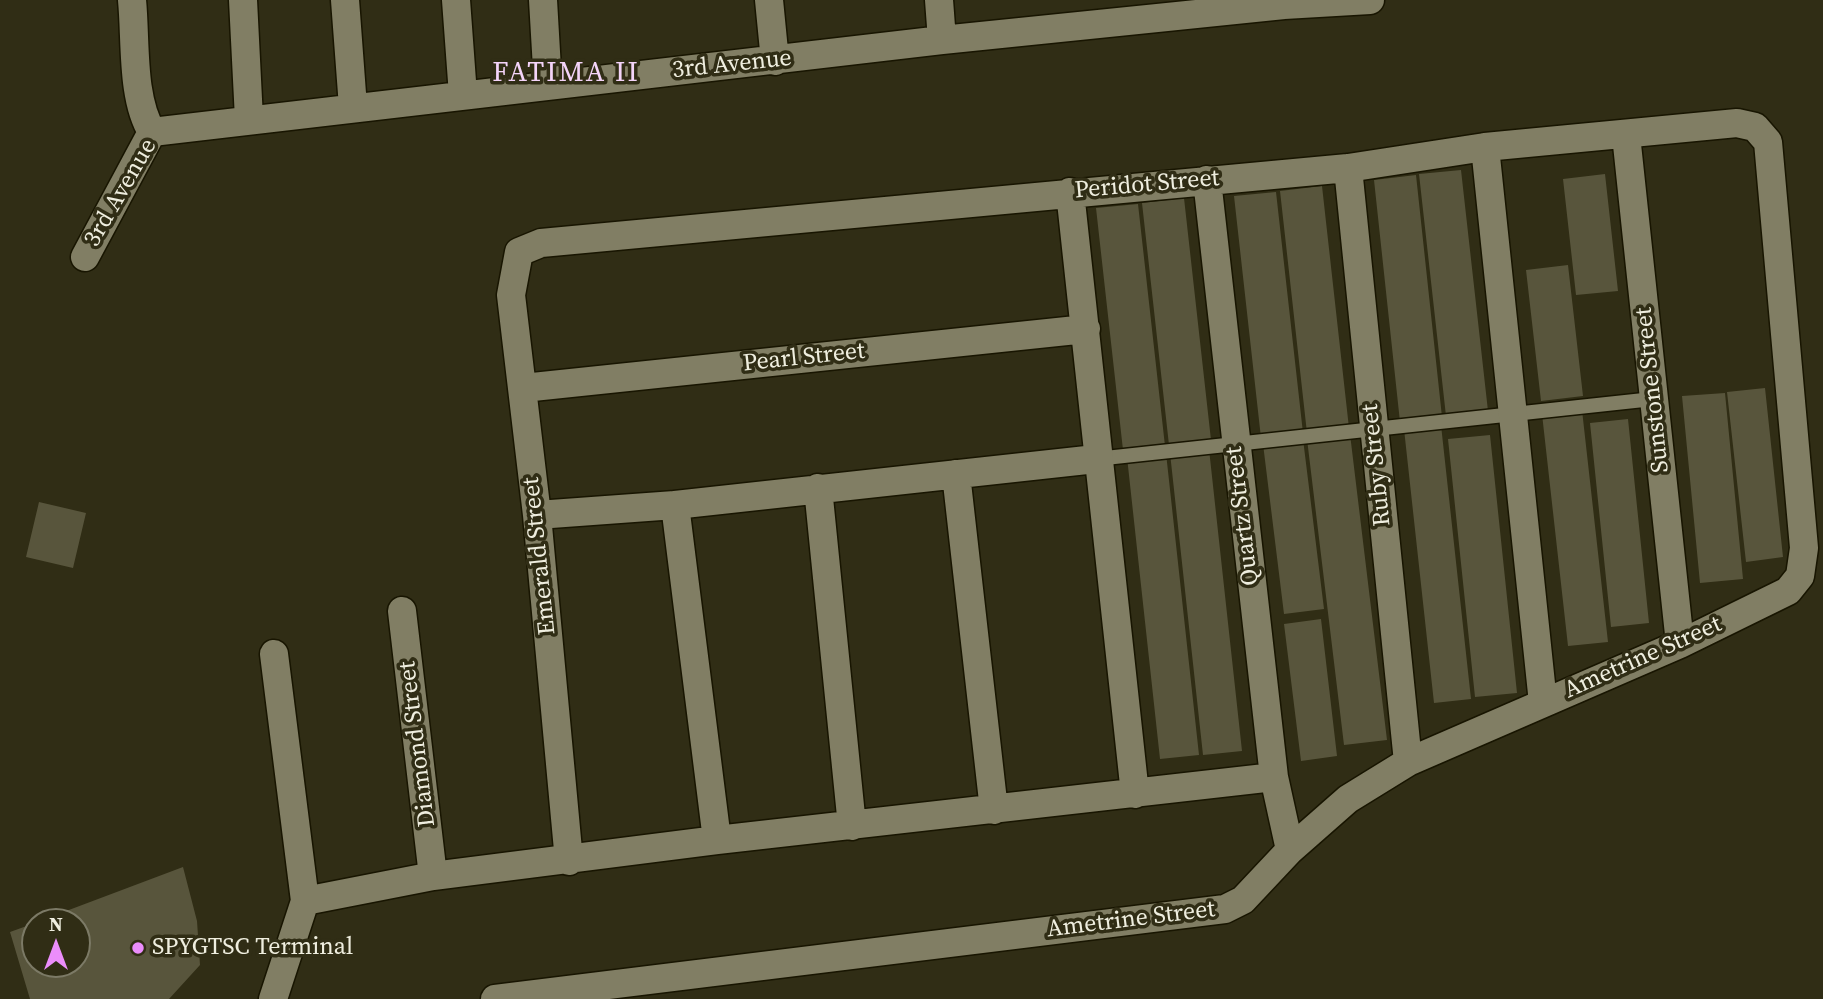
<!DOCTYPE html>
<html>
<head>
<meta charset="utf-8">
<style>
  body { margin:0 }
  #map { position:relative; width:1823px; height:999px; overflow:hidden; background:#302d15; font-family:"Source Serif 4",serif }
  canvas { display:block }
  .north { position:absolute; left:21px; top:908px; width:70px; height:70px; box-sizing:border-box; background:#302d15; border:2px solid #7c7a66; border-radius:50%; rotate:0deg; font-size:19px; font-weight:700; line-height:28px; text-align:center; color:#efeedf }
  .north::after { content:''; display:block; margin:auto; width:24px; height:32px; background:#eb8dfb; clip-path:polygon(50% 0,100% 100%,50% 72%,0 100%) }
</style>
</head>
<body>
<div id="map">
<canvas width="1823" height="999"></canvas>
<div class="north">N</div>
</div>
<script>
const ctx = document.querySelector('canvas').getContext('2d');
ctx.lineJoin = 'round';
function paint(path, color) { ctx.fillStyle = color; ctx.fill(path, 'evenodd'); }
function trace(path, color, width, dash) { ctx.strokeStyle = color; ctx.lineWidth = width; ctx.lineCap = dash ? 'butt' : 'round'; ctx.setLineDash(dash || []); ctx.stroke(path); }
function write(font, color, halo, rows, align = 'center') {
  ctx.font = font + ' "Source Serif 4",serif'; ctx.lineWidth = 7; ctx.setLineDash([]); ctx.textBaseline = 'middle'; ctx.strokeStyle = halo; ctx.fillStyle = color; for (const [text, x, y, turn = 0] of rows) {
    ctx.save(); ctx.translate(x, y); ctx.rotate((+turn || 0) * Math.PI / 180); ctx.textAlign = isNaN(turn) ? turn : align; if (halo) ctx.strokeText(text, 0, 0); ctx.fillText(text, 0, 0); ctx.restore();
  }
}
const building = new Path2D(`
  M1461,170L1488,411L1446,416L1419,174Z
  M1605,174L1618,291L1576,295L1563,179Z
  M1416,175L1442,417L1400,422L1374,180Z
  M1322,186L1349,428L1307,433L1280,191Z
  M1276,192L1303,433L1261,438L1234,196Z
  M1184,198L1211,440L1169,445L1142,203Z
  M1138,204L1165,446L1123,450L1096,208Z
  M1568,265L1583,396L1541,401L1526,270Z
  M1765,388L1783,557L1746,562L1727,392Z
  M1725,393L1743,579L1700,583L1682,396Z
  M1582,410L1608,642L1568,646L1542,414Z
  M1628,419L1649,623L1611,627L1590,423Z
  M1441,425L1471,699L1434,703L1404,429Z
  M1350,434L1387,740L1344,745L1307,439Z
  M1490,435L1517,693L1475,697L1448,439Z
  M1303,439L1324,609L1284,614L1263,444Z
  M1209,449L1242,751L1203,755L1170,453Z
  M1166,453L1199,755L1160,759L1127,457Z
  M39,502L86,513L73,568L26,557Z
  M1321,619L1337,756L1301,761L1284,624Z
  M183,867L197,921L200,965L169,999H30L10,932L35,923V964H77V922H37Z`);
const lane = new Path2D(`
  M1096,459L1653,399`);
const street = new Path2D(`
  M132,0C136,40 131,98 152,132
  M243,0L249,119
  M345,0L353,107
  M456,0L463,95
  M543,0L548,86
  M769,0L775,61
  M939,0L942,40
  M1626,135L1680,644
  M1485,147L1543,703
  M1348,168L1408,762
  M1207,180L1274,777L1290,850
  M1070,192L1135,794
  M85,257L152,132L942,40L1284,5L1370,0
  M523,388L1086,329
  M956,474L994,810
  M818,488L852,826
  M675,505L717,840
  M537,515L675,505L1096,459
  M402,611L433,876
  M274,654L305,901
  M273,999L305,901L433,876L717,840L1274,777
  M495,999L1225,909L1243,900L1290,850L1348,799L1408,762L1680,644L1788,591L1800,576L1804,548L1768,142L1755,127L1737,123L1485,147L1348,168L541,243L519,252L511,295L537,515L569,861`);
const markers = [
  [138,948,7,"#eb8dfb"]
];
const streetNames = [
  ["3rd Avenue",732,65,-6],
  ["Peridot Street",1147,185,-5],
  ["3rd Avenue",121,193,-60],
  ["Pearl Street",804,358,-6],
  ["Sunstone Street",1653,390,-96],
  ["Ruby Street",1377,465,-96],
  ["Quartz Street",1243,516,-97],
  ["Emerald Street",540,556,-96],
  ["Ametrine Street",1643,658,-24],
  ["Diamond Street",418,744,-97],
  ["Ametrine Street",1131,920,-7]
];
const poiNames = [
  ["SPYGTSC Terminal",152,948]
];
const quarterNames = [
  ["FATIMA II",566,74]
];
paint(building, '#58553c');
trace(lane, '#181501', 17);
trace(street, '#181501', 31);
trace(lane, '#817e64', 14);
trace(street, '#817e64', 28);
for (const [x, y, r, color] of markers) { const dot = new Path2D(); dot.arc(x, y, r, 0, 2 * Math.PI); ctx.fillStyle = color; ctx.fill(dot); trace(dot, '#302d15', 2.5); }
write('24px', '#efeedf', '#302d15', streetNames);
write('24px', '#efeedf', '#302d15', poiNames, 'left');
ctx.letterSpacing = '2px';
write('28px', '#f4d4f9', '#302d15', quarterNames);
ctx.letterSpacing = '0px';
</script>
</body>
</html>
